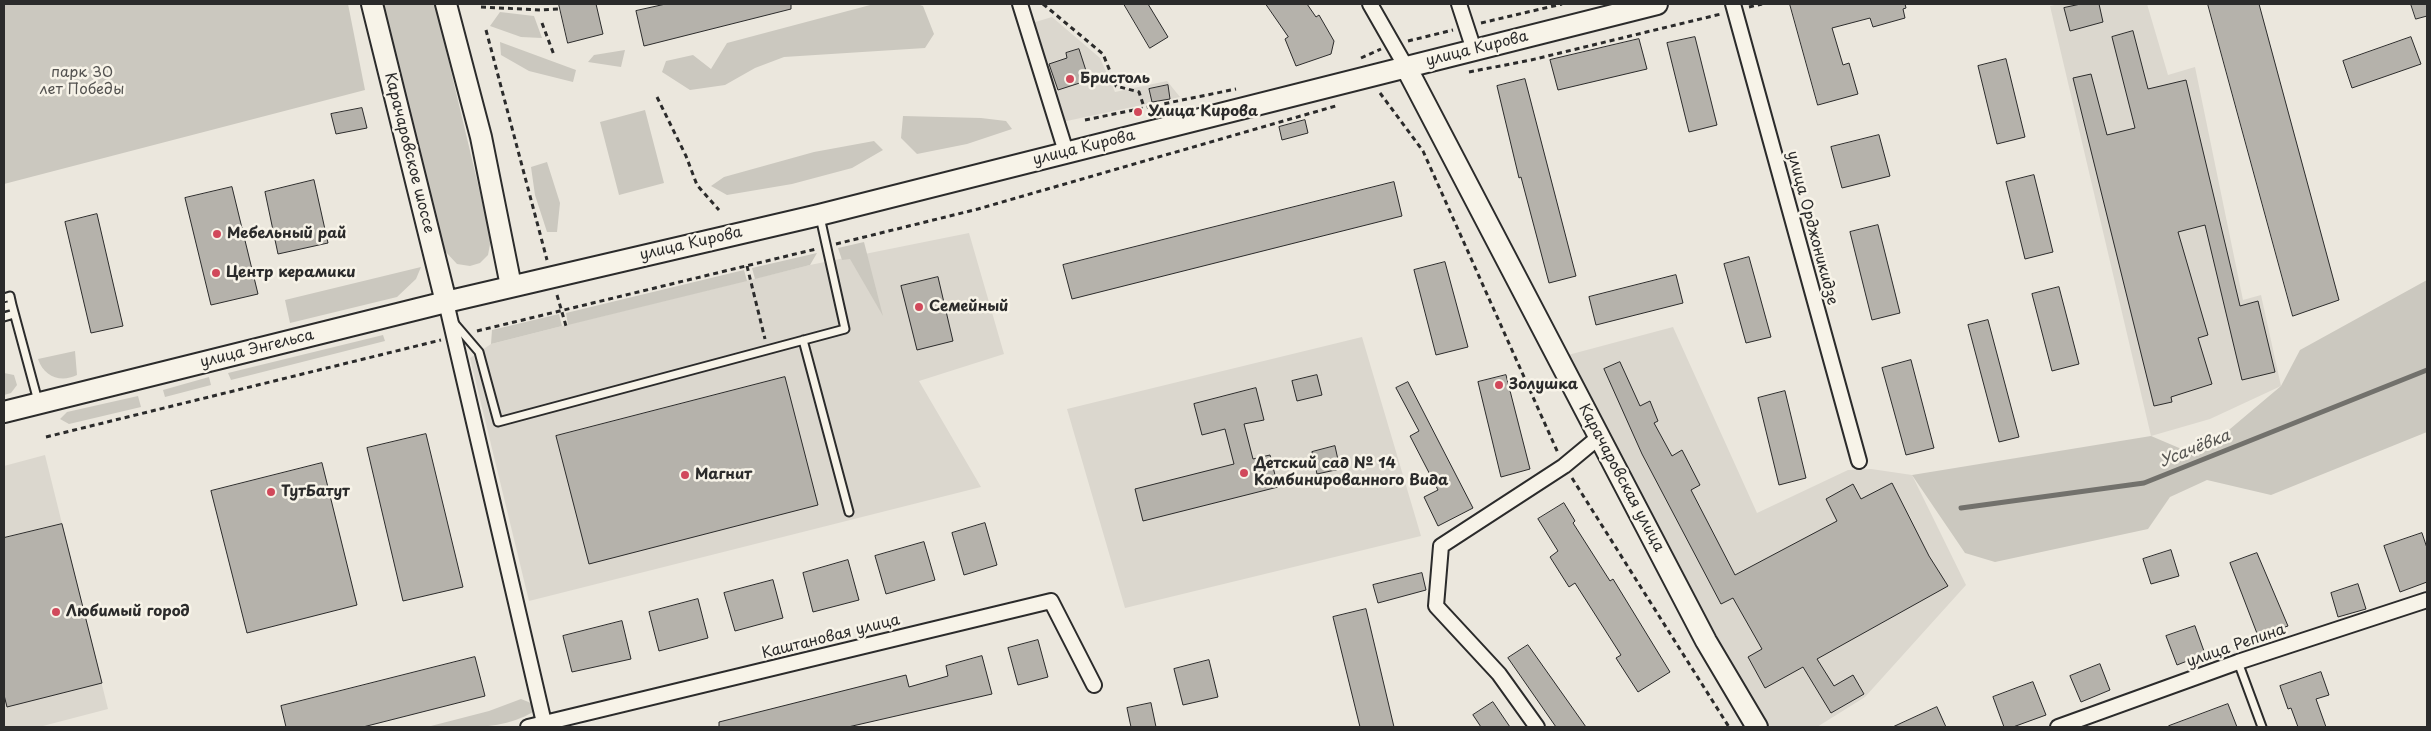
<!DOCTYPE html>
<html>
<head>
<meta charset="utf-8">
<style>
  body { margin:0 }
  #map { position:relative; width:2431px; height:731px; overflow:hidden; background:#ebe7dd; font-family:"Playpen Sans",sans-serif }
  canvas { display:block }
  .frame { position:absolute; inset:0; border:5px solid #2b2b2b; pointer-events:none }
</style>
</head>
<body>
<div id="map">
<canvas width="2431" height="731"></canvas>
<div class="frame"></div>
</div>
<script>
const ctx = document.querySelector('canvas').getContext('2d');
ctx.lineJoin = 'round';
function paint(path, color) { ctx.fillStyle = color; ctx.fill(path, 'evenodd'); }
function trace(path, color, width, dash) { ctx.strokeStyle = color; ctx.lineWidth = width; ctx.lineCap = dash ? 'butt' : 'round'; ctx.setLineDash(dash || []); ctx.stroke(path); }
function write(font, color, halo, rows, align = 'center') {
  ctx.font = font + ' "Playpen Sans",sans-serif'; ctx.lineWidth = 5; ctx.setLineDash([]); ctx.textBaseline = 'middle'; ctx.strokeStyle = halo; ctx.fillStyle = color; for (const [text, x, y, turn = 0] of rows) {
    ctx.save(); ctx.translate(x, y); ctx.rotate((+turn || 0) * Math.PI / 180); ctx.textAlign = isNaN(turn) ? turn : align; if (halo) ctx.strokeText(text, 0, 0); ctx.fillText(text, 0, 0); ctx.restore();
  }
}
const built = new Path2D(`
  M2059,4H2147L2168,75L2195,67L2243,300L2261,295L2281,386L2210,419L2151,436L2050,6Z
  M1052,17L1100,58L1115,92L1167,81L1180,97L1062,122L1032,23Z
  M969,233L1004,354L919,381L981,487L529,601L470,358L491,344L562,326L810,265Z
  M1673,327L1757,513L1848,470L1871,469L1912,475L1966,585L1865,697L1817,727H1766L1756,714L1568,355Z
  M1362,337L1421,536L1125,608L1067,409Z
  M45,455L108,709L39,727H4V466Z`);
const green = new Path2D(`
  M4,4H348L365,90L4,184Z
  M383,4H435L491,239L488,255L480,263L470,266L457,264L443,249Z
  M874,4H917L923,6L934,34L925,48L784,57L755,68L725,85L690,90L662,72L666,61L693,55L711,69L727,43Z
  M500,12L534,16L542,38L521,37L490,26Z
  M500,42L576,70L573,82L529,71L501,55Z
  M625,50L621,67L588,62L594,55Z
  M645,110L664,183L619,195L600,122Z
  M903,116L981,118L1006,121L1012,129L967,144L917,154L901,138Z
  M874,141L883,150L852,168L792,184L727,195L711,186L724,177L814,152Z
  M547,162L560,203L557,232H547L535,195L531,167Z
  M864,242L883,316L850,259L842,260L838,248Z
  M817,253L810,265L755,279L752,268Z
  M421,267L416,279L397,297L290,323L285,300Z
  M744,270L747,281L568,325L566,313Z
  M2427,280V432L2271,495L2207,480L2170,497L2148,529L1995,562L1965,553L1912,475L2151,436L2198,456L2281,386L2300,350Z
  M559,314L562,326L491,344L492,330Z
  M383,335L385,341L231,380L228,373Z
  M75,351L77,375C61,383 44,377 38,359Z
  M4,373L14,375L17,385L11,393L4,395Z
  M209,377L211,385L165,397L163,390Z
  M138,396L141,407L69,424L60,419L67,412Z
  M521,699L531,703L533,712C501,731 464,727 427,727L489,711Z`);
const stream = new Path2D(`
  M1961,508L2144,483L2427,370`);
const building = new Path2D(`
  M559,4H596L603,34L568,43Z
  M666,4H791V9L644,46L636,11Z
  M1124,4H1148L1168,37L1150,48Z
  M1266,4H1307L1316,17L1319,15L1334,41L1331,54L1296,66L1285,39L1288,37Z
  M1790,4H1905L1906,8L1903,9L1905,18L1873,27L1870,18L1832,28L1843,65L1849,63L1858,94L1818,105Z
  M2081,4H2099L2103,22L2070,31L2064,8Z
  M2208,4H2259L2339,300L2293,316Z
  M2411,4H2427V16L2416,19Z
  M2133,31L2148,89L2186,80L2240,306L2258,301L2275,372L2242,380L2205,225L2178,232L2208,335L2198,338L2212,384L2171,397L2172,402L2154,406L2073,78L2091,74L2107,135L2135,128L2112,37Z
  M1695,37L1717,125L1689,132L1667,43Z
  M2411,37L2421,64L2352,88L2343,61Z
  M1639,39L1647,69L1558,90L1550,60Z
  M1079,49L1089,80L1058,90L1049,64L1067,58L1066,53Z
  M2006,59L2025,137L1997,144L1978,66Z
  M1525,79L1576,276L1549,283L1521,177L1519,178L1497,86Z
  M1168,85L1170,99L1152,102L1149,89Z
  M362,108L367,128L336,134L331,114Z
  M1305,120L1308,133L1282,140L1279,127Z
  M1879,135L1890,176L1842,188L1831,147Z
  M2034,175L2053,252L2025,259L2006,182Z
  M314,180L328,243L278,254L265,192Z
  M1394,182L1402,216L1072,299L1063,265Z
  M232,187L258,294L211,305L185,198Z
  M97,214L123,326L91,333L65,222Z
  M1878,225L1900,313L1872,320L1850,232Z
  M1749,257L1771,337L1746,343L1724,264Z
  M1445,262L1468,347L1436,355L1414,270Z
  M1676,275L1683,303L1596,325L1589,297Z
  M938,277L953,341L917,350L901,286Z
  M2059,287L2079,364L2052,371L2032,294Z
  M1988,320L2019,437L1999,442L1968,325Z
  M1911,360L1934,448L1906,455L1882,368Z
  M1620,362L1640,406L1650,401L1658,421L1654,423L1672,456L1682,450L1700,485L1691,490L1735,575L1837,521L1826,499L1853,484L1861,499L1892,483L1929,556L1948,586L1817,659L1834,686L1853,675L1864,694L1831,713L1803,667L1765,688L1748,657L1762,649L1733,598L1721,604L1642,454L1604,369Z
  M1317,375L1322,395L1297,401L1292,381Z
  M1506,375L1530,469L1501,477L1478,382Z
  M785,377L818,505L589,564L556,436Z
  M1408,382L1473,508L1438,526L1424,497L1438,490L1410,436L1419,431L1396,388Z
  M1256,388L1264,420L1244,424L1253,459L1270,455L1278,487L1143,521L1135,489L1234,464L1225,429L1202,435L1194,404Z
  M1785,391L1806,478L1779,485L1758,398Z
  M426,434L463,587L403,601L367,448Z
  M1335,446L1340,469L1317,474L1312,452Z
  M322,463L357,605L247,633L211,491Z
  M1564,503L1575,521L1573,523L1610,581L1613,579L1670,672L1638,692L1616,658L1621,655L1575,583L1569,587L1550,557L1558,551L1538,519Z
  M985,523L997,565L964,575L952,533Z
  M62,524L102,683L7,707L4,695V538Z
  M2422,533L2427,548V582L2400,592L2384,546Z
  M924,542L935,580L886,594L875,556Z
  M2171,550L2179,576L2151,584L2143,559Z
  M2257,553L2288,626L2258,636L2230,563Z
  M848,560L859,600L813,612L803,573Z
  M1422,573L1426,590L1378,603L1373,585Z
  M773,580L783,618L735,631L724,593Z
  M2358,584L2366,609L2338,617L2331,593Z
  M698,599L708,638L659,651L649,612Z
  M1366,609L1394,727H1360L1333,617Z
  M622,621L631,659L572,672L563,636Z
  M2195,626L2205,654L2177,665L2166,636Z
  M1038,640L1048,677L1018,685L1008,648Z
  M1528,645L1586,727H1556L1508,658Z
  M982,656L992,694L848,727H719V722L906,675L909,687L948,676L946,666Z
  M475,657L485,696L363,727H286L281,706Z
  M1209,660L1218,697L1183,705L1174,669Z
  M2100,664L2110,690L2081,702L2070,676Z
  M2321,672L2329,695L2316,699L2326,727H2298L2291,708L2288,709L2280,686Z
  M2033,682L2046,715L2013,727H2004L1993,697Z
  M1493,702L1510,727H1481L1473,715Z
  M1151,703L1156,727H1131L1127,708Z
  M2228,704L2237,727H2170L2169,726Z
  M1937,707L1946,727H1893Z`);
const path = new Path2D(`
  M1043,4L1103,54L1116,86L1139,92L1144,107
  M481,7L540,10L560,9
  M1749,7L1762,4
  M542,23L554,55
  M1481,23L1562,4
  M486,30L547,260
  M1408,41L1453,30
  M1361,58L1381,49
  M1469,72L1531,60L1721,14
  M1380,93L1423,151L1558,453
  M657,97L686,156L697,185L719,210
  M1085,120L1236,89
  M836,244L978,209L1339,105
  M747,266L765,339
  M557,295L566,326
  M477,331L816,249
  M46,437L441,340
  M1572,478L1729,727`);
const lane = new Path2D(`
  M4,298L10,296L12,305
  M4,307L12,305L38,401
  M4,317L14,314
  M455,324L479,352L498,422L845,329L820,217
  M803,340L849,512
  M2238,662L2262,727`);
const street = new Path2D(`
  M1020,4L1066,152
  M1370,4L1406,67
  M1459,4L1474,50
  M1733,4L1859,461
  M446,302L545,727
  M528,727L1051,601L1094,685
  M1537,727L1499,674L1436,606L1441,546L1564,466L1599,437
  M2058,727L2238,662L2427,600`);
const secondary = new Path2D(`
  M372,4L446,302
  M446,4L481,137L511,286
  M1406,67L1706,641L1757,727
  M4,412L446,302L819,215L1657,4`);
const markers = [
  [1070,79,5,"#d1495b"],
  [1138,112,5,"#d1495b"],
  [217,234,5,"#d1495b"],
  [216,273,5,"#d1495b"],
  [919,307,5,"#d1495b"],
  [1499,385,5,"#d1495b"],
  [1244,473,5,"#d1495b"],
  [685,475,5,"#d1495b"],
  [271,492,5,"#d1495b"],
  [56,612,5,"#d1495b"]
];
const streetNames = [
  ["улица Кирова",1477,49,-14],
  ["улица Кирова",1084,148,-14],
  ["Карачаровское шоссе",409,153,76],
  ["улица Орджоникидзе",1812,228,75],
  ["улица Кирова",691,244,-13],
  ["улица Энгельса",257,349,-14],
  ["Карачаровская улица",1621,478,62],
  ["Каштановая улица",831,637,-14],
  ["улица Репина",2236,646,-19]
];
const parkNames = [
  ["парк 30",82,73],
  ["лет Победы",82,90]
];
const poiNames = [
  ["Бристоль",1080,79],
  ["Улица Кирова",1148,112],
  ["Мебельный рай",227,234],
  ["Центр керамики",226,273],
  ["Семейный",929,307],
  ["Золушка",1509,385],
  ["Детский сад № 14",1254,464],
  ["Комбинированного Вида",1254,481],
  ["Магнит",695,475],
  ["ТутБатут",281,492],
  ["Любимый город",66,612]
];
const waterNames = [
  ["Усачёвка",2195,449,-22]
];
paint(built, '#dbd7ce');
paint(green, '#cbc8bf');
trace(stream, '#72716c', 5);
paint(building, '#b5b2ab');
trace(building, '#2b2b2b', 1);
trace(lane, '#2b2b2b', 11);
trace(street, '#2b2b2b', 18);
trace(secondary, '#2b2b2b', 24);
trace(path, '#2b2b2b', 3, [5, 4]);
trace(lane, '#f7f3e8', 7);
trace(street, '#f7f3e8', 14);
trace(secondary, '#f7f3e8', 20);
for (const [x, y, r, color] of markers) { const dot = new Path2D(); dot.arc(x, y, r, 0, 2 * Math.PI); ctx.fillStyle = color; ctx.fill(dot); trace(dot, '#f7f3e8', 2); }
write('15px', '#2b2b2b', '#f7f3e8', streetNames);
write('15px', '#535250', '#f7f3e8', parkNames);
write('bold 15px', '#2b2b2b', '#f7f3e8', poiNames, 'left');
write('italic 16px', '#555451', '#f7f3e8', waterNames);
</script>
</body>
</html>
